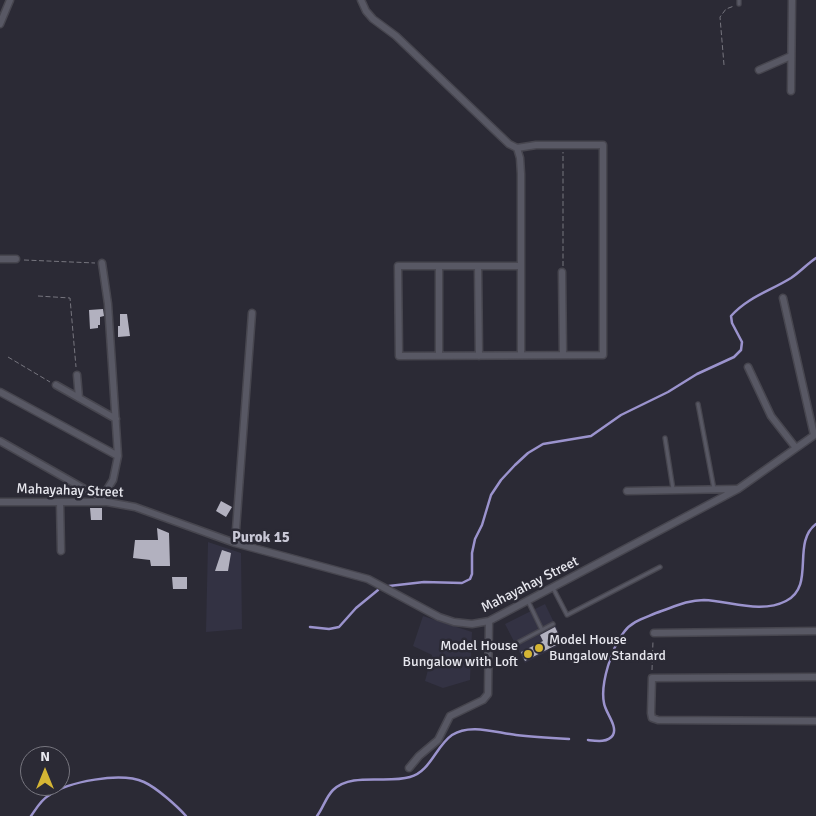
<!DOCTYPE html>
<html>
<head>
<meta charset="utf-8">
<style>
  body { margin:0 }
  #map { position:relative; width:816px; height:816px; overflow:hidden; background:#2b2a35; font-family:Signika,sans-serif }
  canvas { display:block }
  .north { position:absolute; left:20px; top:746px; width:50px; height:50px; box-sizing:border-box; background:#2b2a35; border:1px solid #77767f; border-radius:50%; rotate:0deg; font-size:14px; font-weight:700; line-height:20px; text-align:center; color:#e8e8ef }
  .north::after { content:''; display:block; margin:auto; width:18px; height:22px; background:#d5b534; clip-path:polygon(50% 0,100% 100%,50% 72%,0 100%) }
</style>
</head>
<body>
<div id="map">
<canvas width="816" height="816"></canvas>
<div class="north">N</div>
</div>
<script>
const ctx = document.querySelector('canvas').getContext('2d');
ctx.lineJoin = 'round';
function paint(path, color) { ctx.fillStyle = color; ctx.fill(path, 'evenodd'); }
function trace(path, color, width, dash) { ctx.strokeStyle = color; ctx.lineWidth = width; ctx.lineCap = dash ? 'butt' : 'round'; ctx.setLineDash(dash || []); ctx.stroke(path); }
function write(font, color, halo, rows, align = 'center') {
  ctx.font = font + ' Signika,sans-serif'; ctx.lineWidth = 5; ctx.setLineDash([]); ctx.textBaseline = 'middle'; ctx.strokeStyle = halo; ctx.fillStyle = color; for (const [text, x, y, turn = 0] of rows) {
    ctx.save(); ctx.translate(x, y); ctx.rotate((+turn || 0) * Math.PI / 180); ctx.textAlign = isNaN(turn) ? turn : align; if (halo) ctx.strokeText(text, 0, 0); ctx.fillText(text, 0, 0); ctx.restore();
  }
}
const built = new Path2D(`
  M208,542L241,553L242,629L206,632Z
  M545,604L564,643L525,663L505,624Z
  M423,616L472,632L470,680L443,688L425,681L432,655L413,646Z`);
const stream = new Path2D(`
  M389,586L424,582L462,583L470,579L472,574V553L475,539L482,525L491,495L501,480L515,465L528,453L543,444L591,436L621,415L668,392L697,374L734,357L741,350L742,342L732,323L731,316C748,297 770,291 791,278C800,272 807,264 816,258
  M310,627L329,629L339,627L356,608L378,590
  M588,740C596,741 608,743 613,735C618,726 605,712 604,703C600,684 612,647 624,632C632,621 645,618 656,613C672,608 686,600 704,600C730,601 761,614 786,601C816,586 791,543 816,524
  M31,816C36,809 41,800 48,796C68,781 121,772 144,782C157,788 177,806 186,816
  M317,816C323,808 326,797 333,790C352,772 386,784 410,777C430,772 436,746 452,735C470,723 497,733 516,735C533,737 551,738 569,739`);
const building = new Path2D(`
  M103,309L104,316L100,317V325H98V328L90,329L89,310Z
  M120,314H127L130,336L118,337V326H120Z
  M221,501L232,507L226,517L216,511Z
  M90,508H102V520H91Z
  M157,528L169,533L170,566H151L150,560L133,558L135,540H158Z
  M222,550L231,553L228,571H215Z
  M172,577H187V589H173Z
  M555,627L562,642L525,661L521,652L543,641L540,635Z`);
const path = new Path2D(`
  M724,65L720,17L726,9L734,6
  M24,260L95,263
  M563,266V152
  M38,296L70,298L76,367
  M8,357L50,382
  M652,670L653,641`);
const service = new Path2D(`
  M739,0V4
  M698,404L714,489
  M665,438L673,489
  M553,588L567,615L660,567
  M528,601L542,630
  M519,642L553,624`);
const minor = new Path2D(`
  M361,0L366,11L373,19L396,36L509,144L517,148L536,145H603V355L399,356L398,266H521
  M0,24L10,0
  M759,70L791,56
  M791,91L792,0
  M517,148L520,158L521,174V355
  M0,259H16
  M439,266V356
  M478,266L479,356
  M562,272L563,355
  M783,298L814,435
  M748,367L771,416L796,448
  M77,375L79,398
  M56,385L116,419
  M0,392L118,456
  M0,441L104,500
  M627,491L736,489
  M101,499L113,480L118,456L108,304L102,263
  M0,502H107L135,507L235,543L368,579L439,617L454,622L472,624L489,621L738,489L816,434
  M60,503L61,551
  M235,543L252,313
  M654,633L816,631
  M816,677L652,678L651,713L652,718L658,720L816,721
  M409,768L419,756L438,740L450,716L483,700L488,694L489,621`);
const markers = [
  [539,648,5,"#d5b534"],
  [528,654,5,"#d5b534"]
];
const streetNames = [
  ["Mahayahay Street",70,491,2],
  ["Mahayahay Street",530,585,-27]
];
const poiNames = [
  ["Model House",549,640],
  ["Bungalow Standard",549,656],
  ["Model House",518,646,"right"],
  ["Bungalow with Loft",518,662,"right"]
];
const neighbourhoodNames = [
  ["Purok 15",261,538]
];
paint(built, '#333243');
trace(stream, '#9b93cd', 2.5);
paint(building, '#b2b1bf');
trace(service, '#47464f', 5.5);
trace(minor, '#47464f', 9);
trace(path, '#77767f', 1, [5, 2.5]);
trace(service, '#585864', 3);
trace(minor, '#585864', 6);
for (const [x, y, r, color] of markers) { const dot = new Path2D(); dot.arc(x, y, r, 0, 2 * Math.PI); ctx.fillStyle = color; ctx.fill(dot); trace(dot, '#2b2a35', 2); }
write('14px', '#e8e8ef', '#2b2a35', streetNames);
write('14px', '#e8e8ef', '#2b2a35', poiNames, 'left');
write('bold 15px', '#c8c7d5', '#2b2a35', neighbourhoodNames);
</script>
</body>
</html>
